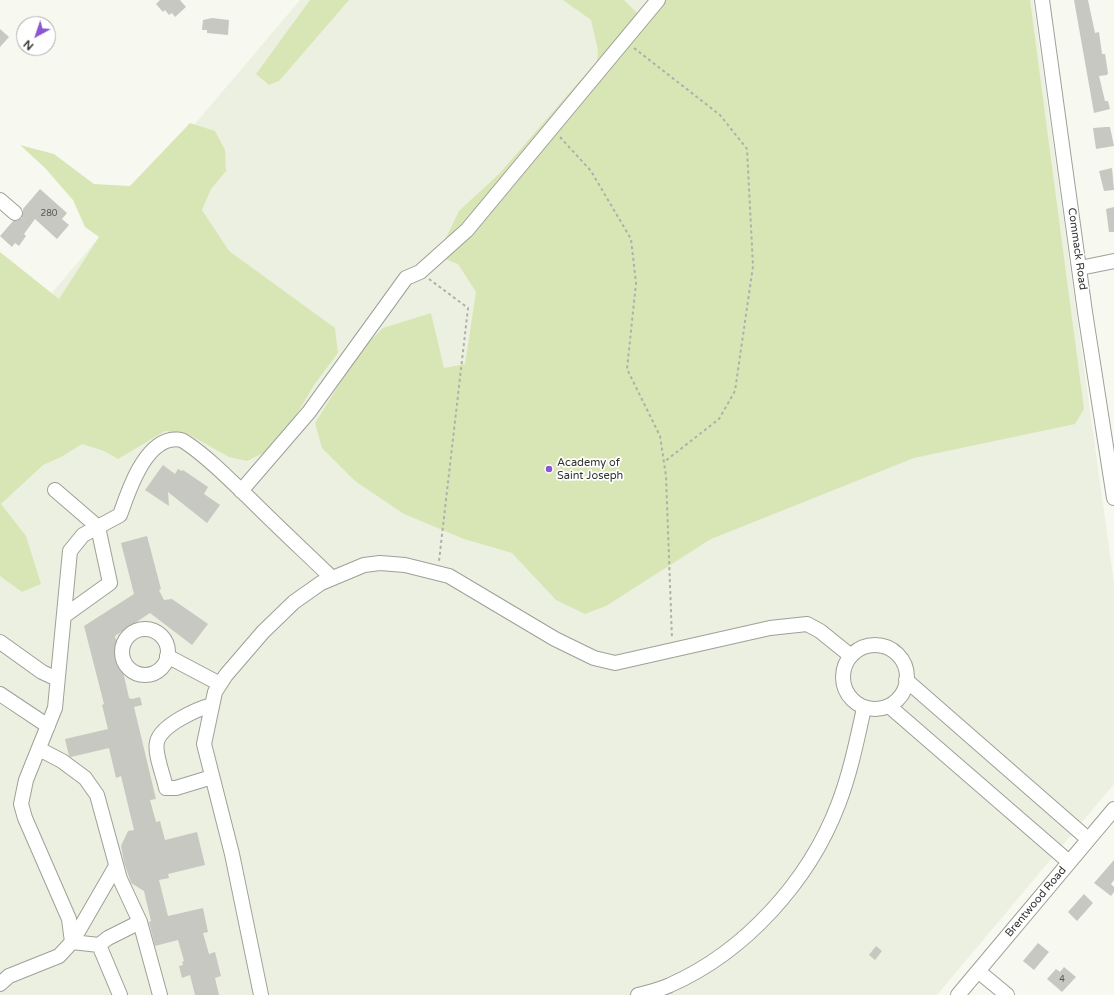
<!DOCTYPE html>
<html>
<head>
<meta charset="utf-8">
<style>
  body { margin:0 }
  #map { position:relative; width:1114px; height:995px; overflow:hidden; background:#f7f9f1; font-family:"Varela Round",sans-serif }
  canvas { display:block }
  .north { position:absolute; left:16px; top:16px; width:40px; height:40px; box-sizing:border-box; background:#fff; border:1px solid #adadac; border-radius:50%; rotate:220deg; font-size:11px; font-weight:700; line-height:16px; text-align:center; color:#323330 }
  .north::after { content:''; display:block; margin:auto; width:14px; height:18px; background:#8b56cf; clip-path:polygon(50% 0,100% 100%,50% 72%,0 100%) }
</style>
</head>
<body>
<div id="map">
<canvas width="1114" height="995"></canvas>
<div class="north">N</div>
</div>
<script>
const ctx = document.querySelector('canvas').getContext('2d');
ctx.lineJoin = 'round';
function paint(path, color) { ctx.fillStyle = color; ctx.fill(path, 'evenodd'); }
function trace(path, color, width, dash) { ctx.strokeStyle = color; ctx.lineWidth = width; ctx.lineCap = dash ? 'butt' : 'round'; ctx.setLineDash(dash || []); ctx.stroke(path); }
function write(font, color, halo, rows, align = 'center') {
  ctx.font = font + ' "Varela Round",sans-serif'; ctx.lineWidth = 3.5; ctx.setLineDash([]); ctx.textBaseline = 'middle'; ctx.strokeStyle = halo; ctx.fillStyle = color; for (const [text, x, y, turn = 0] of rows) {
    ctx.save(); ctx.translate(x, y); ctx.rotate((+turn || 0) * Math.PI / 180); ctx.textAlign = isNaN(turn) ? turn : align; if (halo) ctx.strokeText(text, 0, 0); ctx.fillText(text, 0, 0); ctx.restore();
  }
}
const built = new Path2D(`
  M300,0H1033L1114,583V784L937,995H0V354Z`);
const green = new Path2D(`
  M310,0H349L279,81L269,85L256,74Z
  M563,0H624L638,14L662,0H1030L1084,409L1075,424L914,458L711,539L606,606L585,614L556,600L512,553L464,539L404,514L355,481L322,448L315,423L360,351L383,328L431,313L444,368L465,364L476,292L458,264L437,256L459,211L499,174L597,61L598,50L591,20Z
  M190,123L215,131L225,150L226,171L211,189L202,210L229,251L335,328L338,353L314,385L278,446L247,461L229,457L188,434L165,431L118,459L104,451L82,444L61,457L43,465L1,504L26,536L41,584L22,592L0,576V252L59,299L99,237L85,227L73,200L45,168L20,145L54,154L94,184L130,186Z`);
const building = new Path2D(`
  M160,0H180L186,7L175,17L172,13L169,15L165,10L163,12L156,4Z
  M1074,0H1088L1095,33L1099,32L1102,54H1105L1108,73L1107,75L1099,76L1105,101H1108L1110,109L1094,113Z
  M212,18L229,20L228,35L207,33V30H202L203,20Z
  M0,29L9,37L0,47Z
  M1106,127H1110L1114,146L1096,149L1093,128Z
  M1112,168L1114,190L1104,191L1099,171Z
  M40,189L67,213L62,219L69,225L57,239L35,219L24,234L26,236L19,246L15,243L12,247L0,236L13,221H17L22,218L23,209Z
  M1114,207V232H1109L1106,209Z
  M163,465L175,474L178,469L182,471L183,470L208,487L204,494L220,505L207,523L168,492L169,506L145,490Z
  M147,536L161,589L159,590L164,600L172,599L208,624L192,645L150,613L115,636L129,698L132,699L140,697L142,705L134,707L156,799L150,800L156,822L160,821L165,840L197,832L205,865L168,874L169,878L159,880L168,916L203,908L208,932L203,933L209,954L215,952L221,976L215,978L219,995H195L190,975L182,978L179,966L183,965L182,962L184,961L178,940L155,946L149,922L151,921L144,891L131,883L124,862L121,846L128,831L134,830L121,776L116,778L109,748L71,757L69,756L65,739L108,729L102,705L104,704L84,626L134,594L121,543Z
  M1114,860V880L1111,884L1114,887V892L1111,896L1094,883Z
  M1084,894L1093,903L1077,921L1068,912Z
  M1038,943L1049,952L1034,970L1023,961Z
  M876,946L882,951L875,960L869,955Z
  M1064,967L1076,977L1062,992L1047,979L1056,969L1060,972Z`);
const path = new Path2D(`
  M634,48L720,115L747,149L753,266L735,391L719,419L664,462
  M560,137L591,171L631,239L636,283L627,369L660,436L666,476L672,639
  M429,279L468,308L439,561`);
const minor = new Path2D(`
  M1042,0L1085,312L1114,498
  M0,200L15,213
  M1080,268L1114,261
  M55,490L98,527L110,583L64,616
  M241,491L309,412L406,278L420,272L467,230L658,0
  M122 652a23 23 0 1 1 46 0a23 23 0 1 1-46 0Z
  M0,642L42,672L57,679
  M843 677a32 32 0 1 1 64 0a32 32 0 1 1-64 0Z
  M167,656L220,684
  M906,680L1088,839
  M0,694L48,726
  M212,705C197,709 161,725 157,742C154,753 164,777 166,788H176L212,777
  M889,706L1069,862
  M39,749L62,761L85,778L97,795L120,879L140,922
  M116,866L72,942L99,945L108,938L140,922L160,995
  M99,945L120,995
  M978,971L1007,995
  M0,984L9,976L59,956L72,942L69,919L25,818L21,804L26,780L55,708L70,551L83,535L120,515C128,492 143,446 170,440C174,439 181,439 185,442C208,457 229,479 249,498C276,525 304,551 332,578
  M261,995L232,854L204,744L215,692L226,675L263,632L294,602L321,583L364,565L380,563L405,565L449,576L555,639L594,658L615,663L770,628L807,624L820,631L851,656
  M638,995C649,992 660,990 670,985C745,952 809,881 838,805C850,774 857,740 864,708
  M958,995L1114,809`);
const markers = [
  [549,469,4,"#8b56cf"]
];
const numberNames = [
  ["280",49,214],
  ["4",1062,980]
];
const streetNames = [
  ["Commack Road",1077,249,82],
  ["Brentwood Road",1036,902,-50]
];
const poiNames = [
  ["Academy of",557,463],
  ["Saint Joseph",557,476]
];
paint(built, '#ecf0e1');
paint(green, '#d8e6b6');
paint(building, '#c6c8c1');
trace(minor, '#9ea098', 16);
trace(path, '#afb0aa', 2, [3, 3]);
trace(minor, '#fff', 14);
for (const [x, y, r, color] of markers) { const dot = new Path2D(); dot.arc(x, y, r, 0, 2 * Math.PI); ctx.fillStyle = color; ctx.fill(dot); trace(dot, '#fff', 1.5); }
write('9px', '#575854', null, numberNames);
write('11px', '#323330', '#fff', streetNames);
write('11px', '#323330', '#fff', poiNames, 'left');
</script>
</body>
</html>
